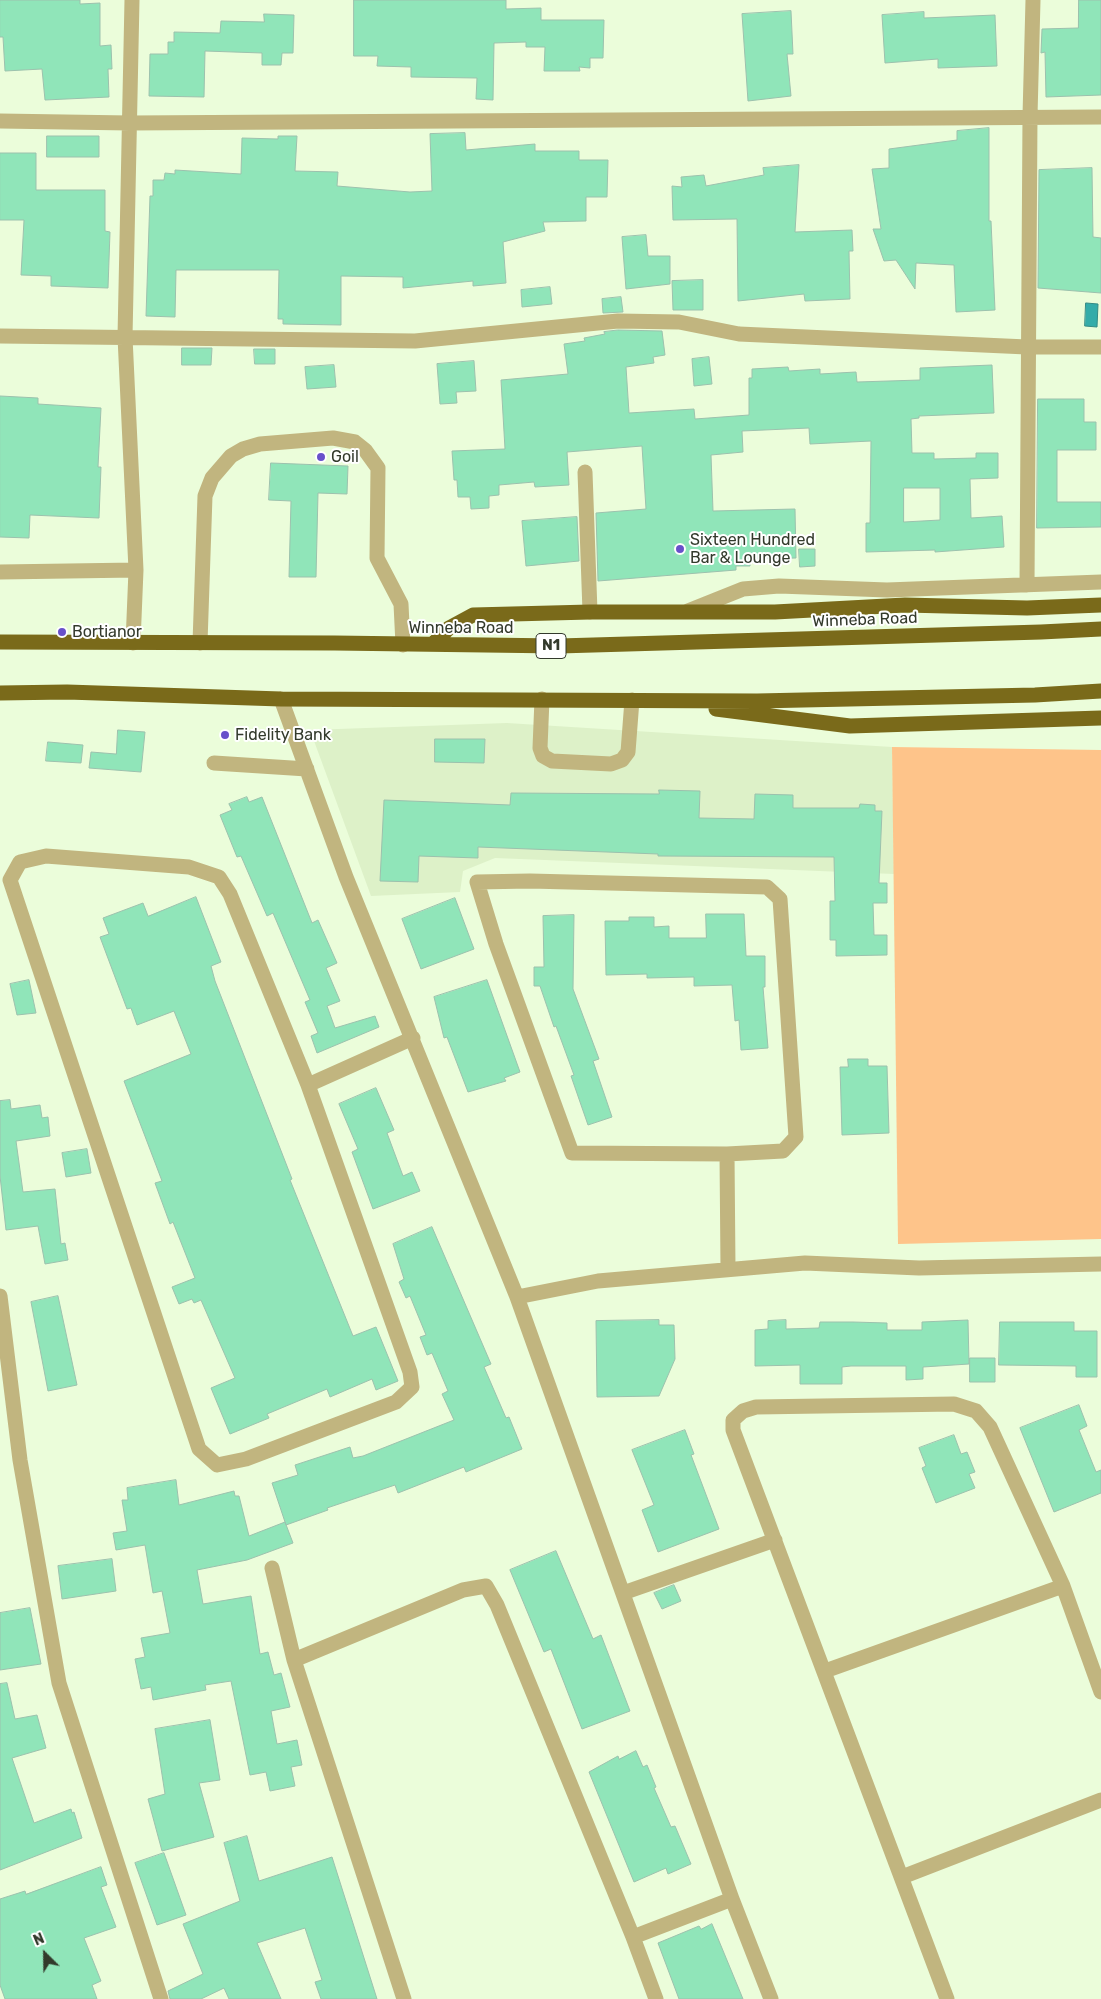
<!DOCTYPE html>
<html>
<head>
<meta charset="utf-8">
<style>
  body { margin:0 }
  #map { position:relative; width:1101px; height:1999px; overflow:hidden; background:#ebfdda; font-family:Rubik,sans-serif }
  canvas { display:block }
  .north { position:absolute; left:20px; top:1929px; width:50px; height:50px; -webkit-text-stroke:4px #fff; paint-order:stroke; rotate:337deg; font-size:14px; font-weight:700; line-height:20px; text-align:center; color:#333a2c }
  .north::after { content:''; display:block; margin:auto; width:18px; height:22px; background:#333a2c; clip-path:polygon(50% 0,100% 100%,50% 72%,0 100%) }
</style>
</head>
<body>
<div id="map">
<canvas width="1101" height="1999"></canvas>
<div class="north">N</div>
</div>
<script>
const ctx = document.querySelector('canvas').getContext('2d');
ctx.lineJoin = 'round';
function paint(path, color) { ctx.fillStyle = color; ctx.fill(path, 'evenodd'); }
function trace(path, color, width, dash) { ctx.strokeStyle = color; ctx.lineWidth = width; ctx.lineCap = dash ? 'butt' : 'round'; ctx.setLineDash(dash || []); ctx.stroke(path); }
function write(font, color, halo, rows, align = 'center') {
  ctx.font = font + ' Rubik,sans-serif'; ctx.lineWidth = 4; ctx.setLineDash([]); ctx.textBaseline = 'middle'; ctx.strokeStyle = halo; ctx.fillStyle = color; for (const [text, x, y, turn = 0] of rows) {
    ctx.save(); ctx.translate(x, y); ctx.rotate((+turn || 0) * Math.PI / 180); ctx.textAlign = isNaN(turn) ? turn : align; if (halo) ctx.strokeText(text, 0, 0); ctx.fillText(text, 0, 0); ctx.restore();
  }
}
const built = new Path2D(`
  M507,723L892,747L894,874L495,858L463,871L460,892L371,896L310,730Z`);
const green = new Path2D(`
  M892,747L1101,750V1239L898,1244Z`);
const water = new Path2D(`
  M1086,303L1098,304L1097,327L1085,326Z`);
const building = new Path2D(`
  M0,0H80V4L100,3V46L111,45L112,69H108L109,97L45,100L42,69L5,71L3,37H0Z
  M354,0H506V9L541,8V20H604L603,58H590V68L579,67L580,71H544L545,47H526V42L494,43L493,100L476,99L477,78L411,77V67L377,66L378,56H354Z
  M1079,0H1101V95L1046,97L1045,52L1041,53L1042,29L1078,28Z
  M791,11L793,54H787L791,96L748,101L742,14Z
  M924,12V18L995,15L997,66L938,68V59L885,63L882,15Z
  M264,14L294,15L293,53H282L281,65H262V53L205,51L204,97L149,96L150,54H168V42H174V32L220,33L221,21L264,22Z
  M989,128V221H991L995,310L956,312L954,265L916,263L915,289L896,260L884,261L873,229H881L872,169L889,168V149L957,140V131Z
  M465,133L466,150L535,144V151H579V160H608L607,197H586V221L543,222L545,231L503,242L506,283L473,286V281L403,288V277L341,276V325L283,324V319H278L279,270H176L175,317L146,316L150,196H153V180H164L165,173L175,174V170L241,174L242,138L278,139V136H297L295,171L338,172L337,186L410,192L432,191L430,134Z
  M47,136H99V157H47Z
  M0,153H36V190H105V231L110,232L108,288L51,286V276L21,275L24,220H0Z
  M799,165L795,232L852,230L853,251H849L850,299L805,301L804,294L738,301L737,219L673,220L672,186L682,187L681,177L704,175L706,186L764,175L763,168Z
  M1092,168L1093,237L1101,238V293L1038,288L1039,170Z
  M646,235L648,256H670V284L626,289L622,237Z
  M703,280V310H673L672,281Z
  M550,287L552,304L522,307L521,290Z
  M621,297L623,312L603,313L602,299Z
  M618,330L662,331L665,355L653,357L654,363L626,367L629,413L694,409L695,419L749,415V378H752V369L788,367L789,371L820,369V374L856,372L857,382L920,380V368L992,365L994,413L919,416V418L911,419L912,453H934V459L976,458V453H998V478L970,479L971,518L1002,516L1004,547L935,552V550L866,552V523H870L871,441L810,444L809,428L742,431L743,452L711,455L713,511L795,509L796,558L750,559V566H736V570L598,581L596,513L646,509L642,446L567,452L569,485L535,487L534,482L499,485V495L489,496V508L471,509L470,497H458L457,480H454L452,451L505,449L501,380L568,374L564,344L585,341L584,338L605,334L604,332ZM904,488H940V520L904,522Z
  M182,348H212L211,365H182Z
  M254,349H275V364H255Z
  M709,357L712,384L694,386L692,359Z
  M474,361L476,391L456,392L457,403L440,404L437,364Z
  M334,365L336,387L307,389L305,367Z
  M0,396L38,398V404L101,408L98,467H101L99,518L30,515L29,538L0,537Z
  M1038,399H1084V422H1096V450H1057V502H1101V527L1037,528Z
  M271,463L348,466L347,494L318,493L316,577H289L291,501L269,500Z
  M577,517L579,561L526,566L522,521Z
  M799,549H815V566L800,567Z
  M118,730L145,732L141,772L89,768L91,752L116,754Z
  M435,739H485L484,763L435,762Z
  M48,742L83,745L81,763L46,761Z
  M659,790L700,791L699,818L754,819L755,794L793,795V808H859L860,804L875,805V811H882L879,883H887V903H873L874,935H887V955L836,956V940H830V901H835L834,857L658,856V854L478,847V858L419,856L418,882L380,881L384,800L510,805L511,793L659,794Z
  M247,797L249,802L262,797L312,923L318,920L337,963L326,968L340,1001L327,1006L335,1028L375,1016L379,1027L317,1053L311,1036L318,1033L305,1002L310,1000L273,913L267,916L241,856L237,857L220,815L232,810L229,804Z
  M196,897L221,962L211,966L215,981L292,1179L290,1180L353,1336L376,1327L398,1381L376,1390L372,1379L330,1397L327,1389L267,1414L269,1418L230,1434L211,1388L235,1378L201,1300L194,1303L192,1299L179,1304L172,1287L195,1278L173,1222L170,1224L155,1183L162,1181L124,1081L191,1054L174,1011L137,1025L131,1008L127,1009L100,937L109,934L103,918L143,903L148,916Z
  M455,898L474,949L421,969L402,919Z
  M706,914H744L746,956H765V987H763L768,1048L741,1050L739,1020L735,1021L732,985L694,986V977L647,978V974L606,975L605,921H629V917H654V927L669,926V938H706Z
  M574,915L573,989L599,1059L593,1061L612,1117L588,1125L571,1076L574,1075L556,1026L554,1027L540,986H534V967H544L543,916Z
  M29,980L36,1013L17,1015L10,984Z
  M487,980L520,1072L504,1078L506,1081L468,1092L447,1037L444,1038L434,997Z
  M848,1059H868V1066H887L889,1133L842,1135L840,1067H848Z
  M376,1088L394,1130L387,1133L403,1176L412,1172L420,1191L373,1209L352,1152L358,1149L339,1104Z
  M10,1100L11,1109L40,1105L42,1118L48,1117L50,1136L16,1141L23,1192L55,1189L61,1244L65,1243L68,1260L45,1264L38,1226L6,1230L0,1176V1101Z
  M87,1149L91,1173L66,1177L62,1153Z
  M432,1227L491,1364L484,1367L506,1418L509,1417L522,1449L466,1472L464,1467L398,1493L395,1485L327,1508L328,1510L286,1525L272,1483L298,1475L295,1465L350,1447L353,1458L363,1456L454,1420L442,1394L448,1391L432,1353L427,1355L420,1337L426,1335L410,1296L406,1298L399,1282L404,1279L393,1244Z
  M58,1296L77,1385L48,1391L31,1302Z
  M659,1320V1325H674L675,1359L659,1396L597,1397L596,1321Z
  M786,1320V1329L819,1328L820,1322H853L887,1323V1330H922V1322L968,1320L969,1364L923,1367V1379L906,1380V1366H851L842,1367V1384H800V1365L755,1366V1330L768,1329V1321Z
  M1000,1322H1074V1331H1097V1377H1076V1366L999,1365Z
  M970,1358H995V1382H970Z
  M1079,1405L1087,1426L1079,1430L1096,1472L1101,1470V1493L1054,1512L1020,1428Z
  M685,1430L694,1454L691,1455L719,1529L658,1552L642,1510L654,1505L632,1450Z
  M954,1435L961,1454L967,1452L975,1472L969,1474L975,1488L936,1503L922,1468L926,1466L919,1448Z
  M176,1480L179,1505L234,1491L235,1496H239L249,1536L285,1522L293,1543L247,1560L197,1570L203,1604L251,1596L260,1654L268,1652L274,1675L281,1673L290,1707L271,1711L277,1744L297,1740L302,1765L291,1767L295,1786L270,1791L266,1772L250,1775L231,1681L205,1685L206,1690L153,1700L151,1687L141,1689L135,1659L145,1657L141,1638L170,1633L162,1591L153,1593L145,1545L116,1550L113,1533L127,1531L122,1500H128L127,1488Z
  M556,1551L593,1639L601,1635L630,1711L582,1729L551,1649L544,1652L510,1570Z
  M112,1559L116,1591L62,1599L58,1566Z
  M674,1585L681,1601L662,1609L654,1593Z
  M30,1608L41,1664L0,1670V1613Z
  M7,1683L15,1719L37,1715L46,1748L12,1758L34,1823L71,1809L72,1813L74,1812L82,1838L0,1870V1684Z
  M210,1720L220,1780L199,1783L214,1837L162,1851L148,1799L165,1794L155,1729Z
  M636,1751L643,1767L647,1765L656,1787L654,1788L671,1827L675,1826L691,1864L668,1874L666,1868L634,1882L589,1772L618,1756L619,1759Z
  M247,1836L259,1881L332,1857L377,1999H321L315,1982L322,1980L305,1928L257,1943L281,1999H229L224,1988L201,1999H170L168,1991L203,1974L183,1924L240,1901L224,1843Z
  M164,1853L186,1915L157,1925L135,1863Z
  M101,1867L107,1885L101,1887L116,1927L84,1938L101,1981L92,1985L97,1999H5L0,1985V1899L25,1891L26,1894Z
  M712,1924L743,1999H679L658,1943L699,1926L701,1929Z`);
const minor = new Path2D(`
  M132,0L125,337L136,570L133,643
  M0,121L130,123L1101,117
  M0,336L415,341L618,321L679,322L739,334L1027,347H1101
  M585,472L590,612
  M0,572L136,570
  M1027,585L1030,116L1033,0
  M688,611L743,589L779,586L887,590L1101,582
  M200,643L205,496L212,478L231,456L243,449L260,444L333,438L355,442L365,450L378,468L377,558L401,604L403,645
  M281,699L346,877L517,1297L732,1899L771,1999
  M542,699L540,748L543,756L552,761L611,764L622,760L628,752L632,700
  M214,763L307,769
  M46,856L189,867L219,877L230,894L308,1085L410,1372L412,1387L396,1402L246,1459L217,1465L199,1449L10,880L20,862Z
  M530,881L767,887L780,899L796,1137L783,1151L727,1154L572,1153L496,944L477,882Z
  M308,1085L413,1038
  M727,1154L728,1268
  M0,1296L20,1460L59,1683L161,1999
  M517,1297L598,1281L805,1263L919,1268L1101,1264
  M272,1568L294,1660L404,1999
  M623,1593L775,1540
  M294,1660L463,1590L486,1586L497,1605L633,1937L656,1999
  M825,1671L1063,1586
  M902,1877L1101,1800
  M633,1937L732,1899
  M947,1999L733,1430V1420L743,1411L756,1407L954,1404L976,1411L990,1427L1063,1586L1101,1692`);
const highway = new Path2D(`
  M0,642L335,643L559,646L1041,632L1101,629
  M433,644L449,628L473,615L590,612H775L905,605L1027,608L1101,605
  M0,693L67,692L281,699L757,701L1035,695L1101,691
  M716,709L850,726L1101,718`);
const markers = [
  [321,457,5,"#6850ca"],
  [680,549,5,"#6850ca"],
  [62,632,5,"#6850ca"],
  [225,735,5,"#6850ca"]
];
const shields = [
  [551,646,30]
];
const shieldNames = [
  ["N1",551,646]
];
const poiNames = [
  ["Goil",331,457],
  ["Sixteen Hundred",690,540],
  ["Bar & Lounge",690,558],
  ["Bortianor",72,632],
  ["Fidelity Bank",235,735]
];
const streetNames = [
  ["Winneba Road",865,620,-2],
  ["Winneba Road",461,628]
];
paint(built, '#ddf1c8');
paint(green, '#fec48a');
paint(water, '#34aca9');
trace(water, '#348a84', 1);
paint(building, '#90e5b9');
trace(building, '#9cc1ad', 1);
trace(minor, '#c1b57f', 15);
trace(highway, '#7a6a1a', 15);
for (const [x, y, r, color] of markers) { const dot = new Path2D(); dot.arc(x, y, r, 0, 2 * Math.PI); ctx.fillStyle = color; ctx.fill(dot); trace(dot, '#fff', 2); }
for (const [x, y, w] of shields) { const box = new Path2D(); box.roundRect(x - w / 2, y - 12.5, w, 25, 4); ctx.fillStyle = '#fff'; ctx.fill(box); trace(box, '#333a2c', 1); }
write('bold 15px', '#333a2c', null, shieldNames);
write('16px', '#333a2c', '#fff', poiNames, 'left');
write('16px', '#333a2c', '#fff', streetNames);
</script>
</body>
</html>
